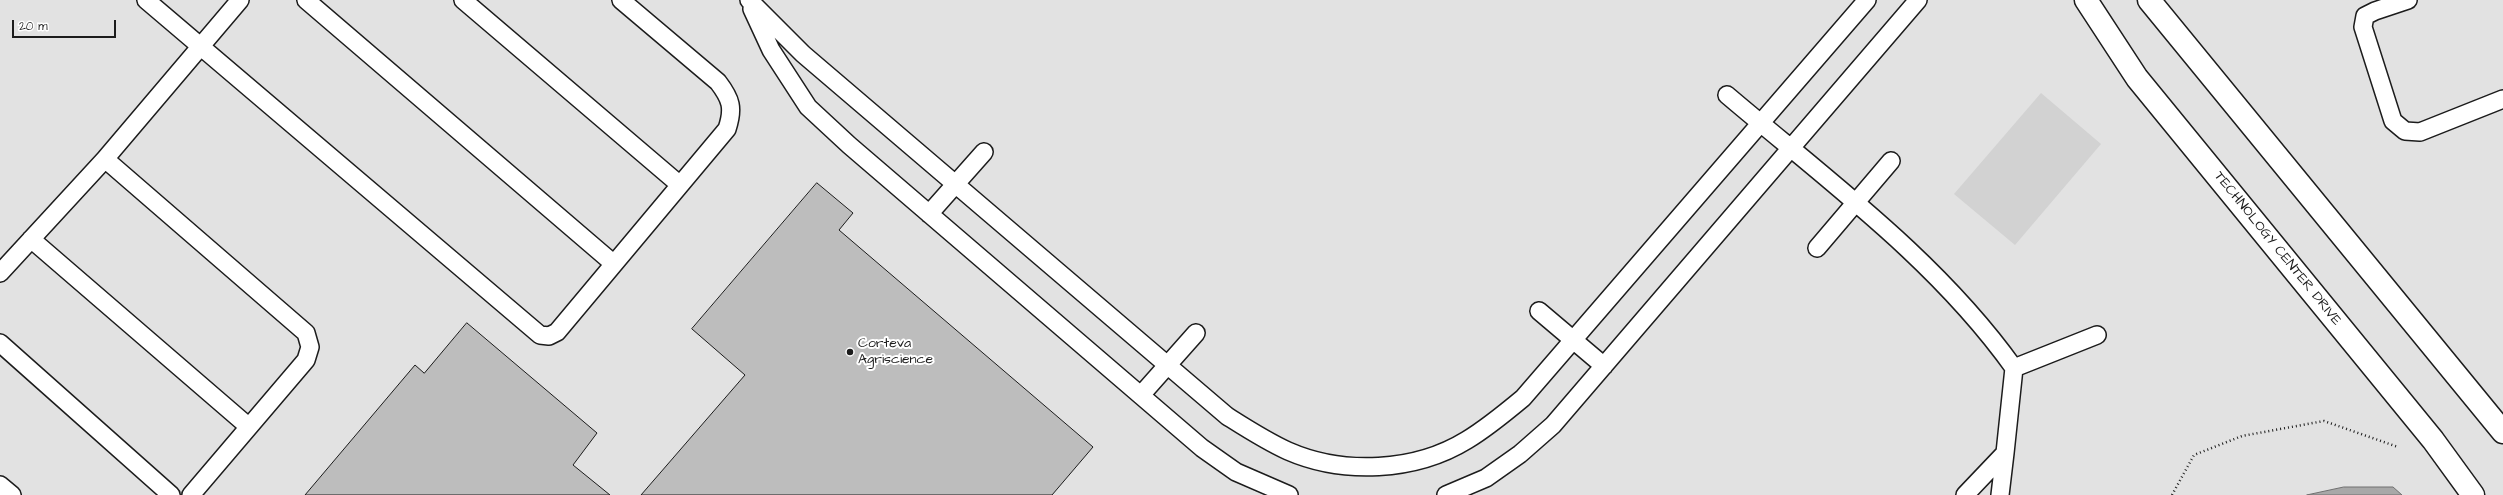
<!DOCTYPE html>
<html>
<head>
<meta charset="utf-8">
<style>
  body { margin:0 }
  #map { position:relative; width:2503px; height:495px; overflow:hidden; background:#f2f2f2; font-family:"Architects Daughter",sans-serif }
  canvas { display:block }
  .scale { position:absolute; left:12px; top:20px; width:104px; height:18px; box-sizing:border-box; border:2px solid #1c1c1c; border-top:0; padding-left:5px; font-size:12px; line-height:14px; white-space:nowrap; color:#1c1c1c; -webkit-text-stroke:3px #fff; paint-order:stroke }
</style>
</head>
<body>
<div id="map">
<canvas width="2503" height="495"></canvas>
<div class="scale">20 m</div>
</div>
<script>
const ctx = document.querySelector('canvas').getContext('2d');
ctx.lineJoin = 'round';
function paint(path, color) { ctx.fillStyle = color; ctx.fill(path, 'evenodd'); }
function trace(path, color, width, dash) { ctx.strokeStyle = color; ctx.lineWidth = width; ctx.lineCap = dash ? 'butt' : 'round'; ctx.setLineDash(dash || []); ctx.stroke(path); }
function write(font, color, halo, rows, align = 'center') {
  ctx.font = font + ' "Architects Daughter",sans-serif'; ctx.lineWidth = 4; ctx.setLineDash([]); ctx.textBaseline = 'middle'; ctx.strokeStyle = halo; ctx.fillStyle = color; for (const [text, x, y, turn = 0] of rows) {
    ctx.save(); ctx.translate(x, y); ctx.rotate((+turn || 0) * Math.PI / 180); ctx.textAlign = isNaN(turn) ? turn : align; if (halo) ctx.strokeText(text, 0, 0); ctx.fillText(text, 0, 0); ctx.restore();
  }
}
const built = new Path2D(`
  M0,0H2503V495H0Z`);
const green = new Path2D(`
  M2041,93L2101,144L2015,245L1954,194Z`);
const water = new Path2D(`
  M2344,487H2393L2402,495H2307Z`);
const building = new Path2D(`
  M817,183L853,213L839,230L1093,447L1052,495H641L745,375L692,329Z
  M467,323L597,433L573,465L610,495H305L415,365L424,373Z`);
const path = new Path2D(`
  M2172,495L2194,455L2242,436L2324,421L2398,447`);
const service = new Path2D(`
  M146,0L540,335L549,336L557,332L727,129C734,108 731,99 718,82L621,0
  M306,0L614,264
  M463,0L680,185
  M749,0L803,54L1227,416C1246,428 1266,441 1288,451C1343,475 1415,472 1467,440C1487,428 1505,413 1523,398L1867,0
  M2408,0L2375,11L2365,16L2363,27L2393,121L2405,131L2420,132L2503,99
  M752,9L771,50L808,107L849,145L1202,448L1236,472L1289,495
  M1727,95C1827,180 1937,260 2014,368L2005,453L1965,495
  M105,159L240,0
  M929,214L984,152
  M31,239L249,427
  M1817,248L1891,161
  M0,273L105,159L306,333L310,347L306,360L191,495
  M1539,311L1604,366
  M0,343L171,495
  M2014,368L2097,335
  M1141,395L1196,333
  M0,485L12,495
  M1446,495L1486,478L1520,454L1553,425L1918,0
  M2000,495L2005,453`);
const minor = new Path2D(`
  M2086,0L2137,78L2433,440L2473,495
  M2149,0L2503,432`);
const markers = [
  [850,352,4,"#1c1c1c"]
];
const streetNames = [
  ["TECHNOLOGY CENTER DRIVE",2277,249,51]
];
const poiNames = [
  ["Corteva",858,344],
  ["Agriscience",858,360]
];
paint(built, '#e2e2e2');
paint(green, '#d2d2d2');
paint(water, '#a8a8a8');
trace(water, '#707070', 1);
paint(building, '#bdbdbd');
trace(building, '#1c1c1c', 1);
trace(service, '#1c1c1c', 20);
trace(minor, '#1c1c1c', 25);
trace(path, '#1c1c1c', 2.5, [1, 3]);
trace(service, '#fff', 17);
trace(minor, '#fff', 22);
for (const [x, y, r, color] of markers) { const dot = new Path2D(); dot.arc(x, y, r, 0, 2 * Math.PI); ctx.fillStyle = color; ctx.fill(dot); trace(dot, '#fff', 1.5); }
write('14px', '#1c1c1c', '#fff', streetNames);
write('14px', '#1c1c1c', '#fff', poiNames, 'left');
</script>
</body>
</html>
